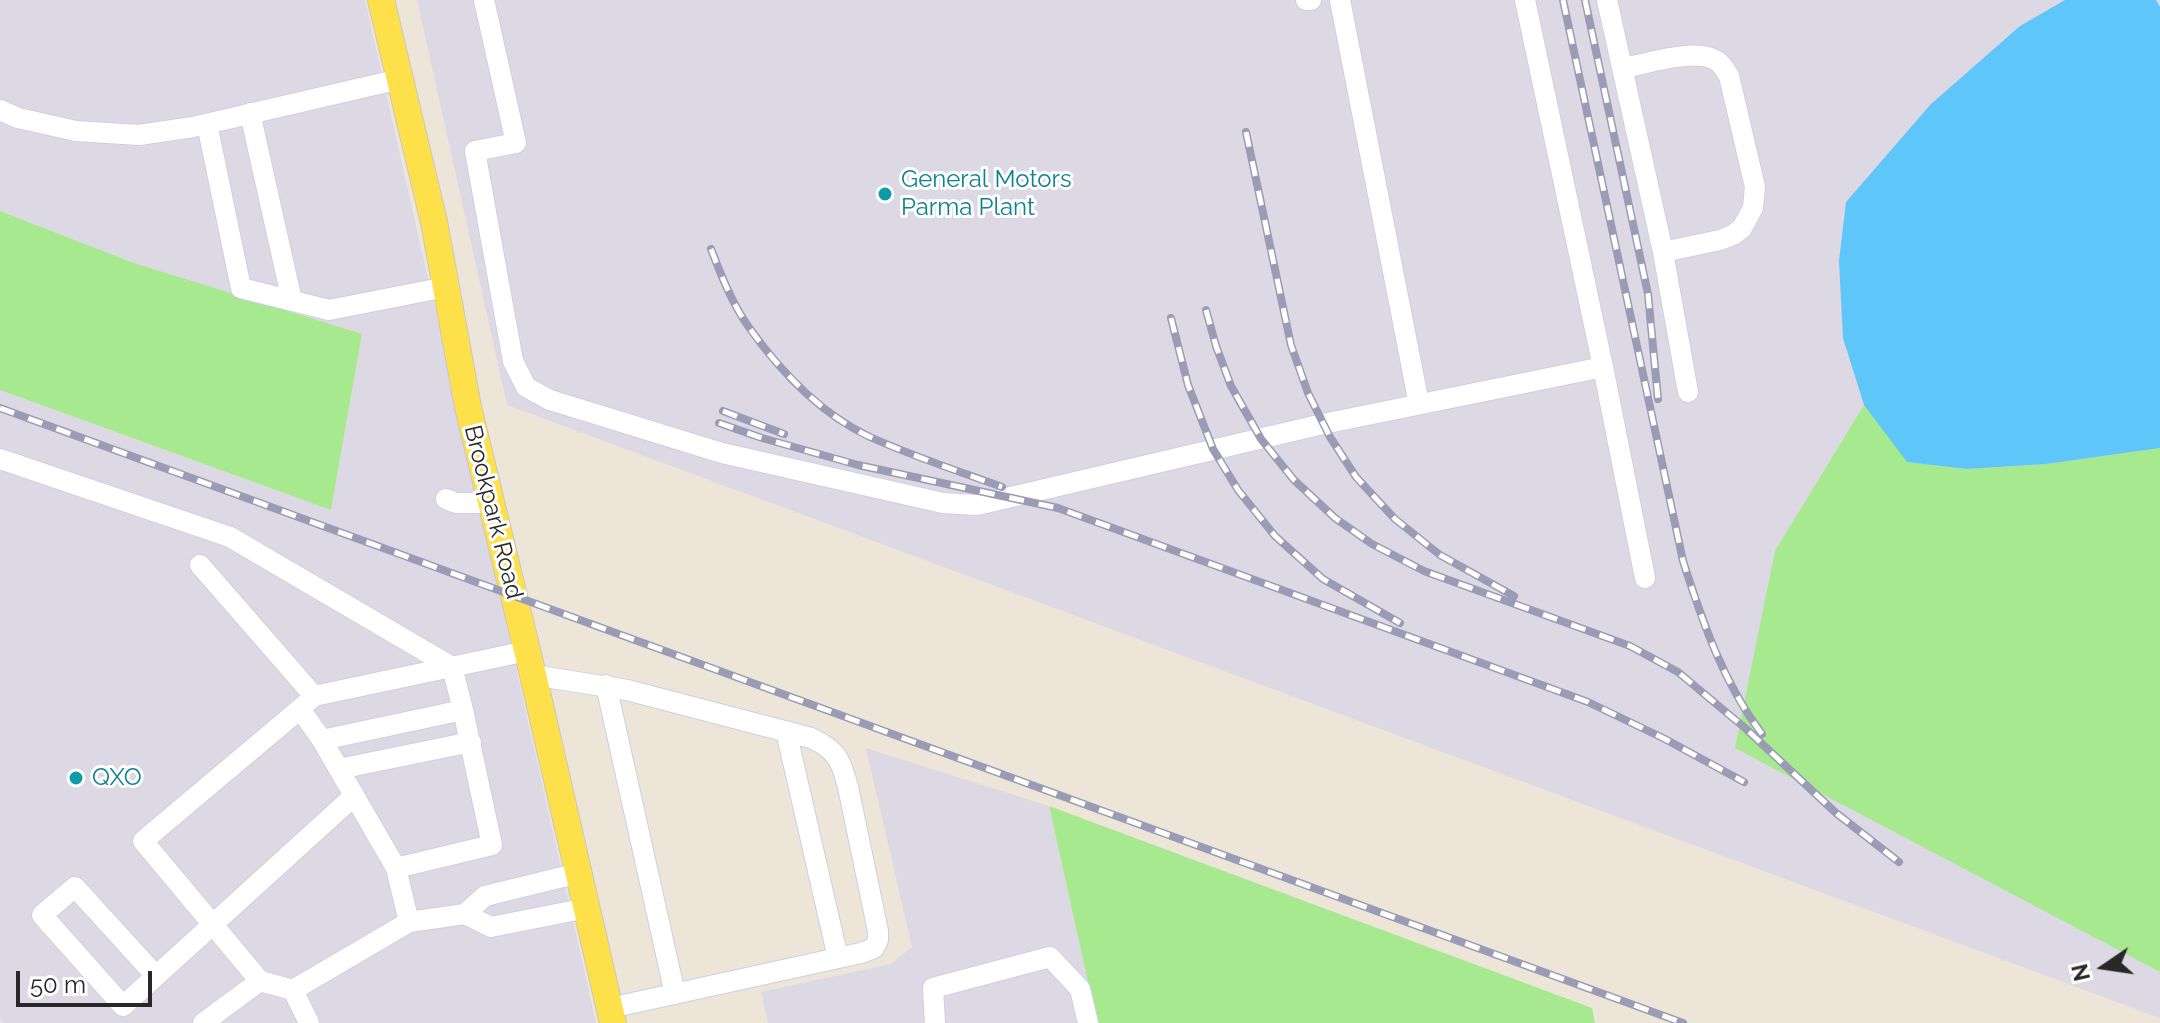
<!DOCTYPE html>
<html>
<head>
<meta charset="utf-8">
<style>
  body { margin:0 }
  #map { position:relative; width:2160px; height:1023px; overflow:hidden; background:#ece5d8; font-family:Raleway,sans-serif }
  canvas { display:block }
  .north { position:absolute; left:2064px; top:927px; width:80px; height:80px; -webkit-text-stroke:6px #fff; paint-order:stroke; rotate:257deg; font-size:22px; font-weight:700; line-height:32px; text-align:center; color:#282828 }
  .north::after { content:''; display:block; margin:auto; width:28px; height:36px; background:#282828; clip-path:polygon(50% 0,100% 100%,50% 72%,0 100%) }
  .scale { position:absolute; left:16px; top:971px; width:136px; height:36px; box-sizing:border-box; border:4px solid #282828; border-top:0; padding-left:10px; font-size:24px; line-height:28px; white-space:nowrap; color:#282828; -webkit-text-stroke:6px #fff; paint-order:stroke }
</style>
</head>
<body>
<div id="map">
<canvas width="2160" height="1023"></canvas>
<div class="north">N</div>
<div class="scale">50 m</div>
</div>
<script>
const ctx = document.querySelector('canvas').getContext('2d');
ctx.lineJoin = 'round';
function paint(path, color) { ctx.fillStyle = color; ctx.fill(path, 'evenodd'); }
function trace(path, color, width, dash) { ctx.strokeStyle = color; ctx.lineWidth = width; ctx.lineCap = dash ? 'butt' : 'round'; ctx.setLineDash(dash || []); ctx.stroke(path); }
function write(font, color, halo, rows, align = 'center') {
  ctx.font = font + ' Raleway,sans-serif'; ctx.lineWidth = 6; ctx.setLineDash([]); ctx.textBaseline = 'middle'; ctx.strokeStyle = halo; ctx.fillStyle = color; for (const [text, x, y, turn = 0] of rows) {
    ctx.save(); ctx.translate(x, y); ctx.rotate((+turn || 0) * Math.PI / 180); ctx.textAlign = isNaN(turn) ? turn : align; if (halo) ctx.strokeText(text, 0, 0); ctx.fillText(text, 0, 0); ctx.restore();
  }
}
const industrial = new Path2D(`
  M0,0H365L596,1023H3L0,1019V390L331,510L362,335L134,263L0,211Z
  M417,0H2160V1018L507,405Z
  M866,748L1049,806L1097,1023H768L761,992L891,964L912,947Z`);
const green = new Path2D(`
  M0,211L134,263L362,334L331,510L0,390Z
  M1864,405L1908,462L1967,469L2046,464L2160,448V972L1735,748L1775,551Z
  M1049,806L1592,1008L1595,1023H1097Z`);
const water = new Path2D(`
  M2065,0H2156L2160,7V448L2046,464L1967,469L1907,462L1864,405L1843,338L1839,261L1846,202L1931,104L2020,26Z`);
const minor = new Path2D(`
  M484,0L516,143L475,151L513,361L526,387L550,400L722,453L943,503L977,505L1323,424L1603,367L1525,0
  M1306,0H1311
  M1340,0L1419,404
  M1607,0L1663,252L1688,392
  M1622,68C1647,64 1696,47 1717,61C1723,65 1725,70 1729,76L1755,187L1753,208L1742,228L1733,235L1720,240L1663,252
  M0,110L18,118L76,131L139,135L193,127L400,79
  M250,113L292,301
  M207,124L241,288L329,310L446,287
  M1603,367L1645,578
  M0,459L230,537L452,667L463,710L492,845L396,868
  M446,499L456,503H491
  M200,565L314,696
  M533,675L627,690L811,738C837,750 841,760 848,787L878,931V940L874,948L861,953L610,1008
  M606,685L675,994
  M786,731L838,958
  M322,740L463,710
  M339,769L471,742
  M465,914L491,927L587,908
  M409,922L396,868L322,740L300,709L314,696L527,651
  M156,976L75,887L42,915L123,1006L354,796
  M260,981L143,841L300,709
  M293,990L309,1023
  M203,1023L260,981L293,990L409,922L465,914L485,896L579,873
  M935,1023L933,988L1050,957L1080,989L1088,1023`);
const major = new Path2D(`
  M381,0L434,222L468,407L533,675L613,1023`);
const rail = new Path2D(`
  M1563,0L1683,561C1703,623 1723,682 1762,734
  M1585,0L1648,294L1658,399
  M1246,132L1291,345L1308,393L1330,437L1356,477L1395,519L1440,555L1514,596
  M711,249C721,275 732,303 748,326C779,370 821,414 870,437C912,456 958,471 1002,487
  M1206,310L1216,346L1231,386L1261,439L1294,480L1335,518L1372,544L1424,571L1630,646L1678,672L1745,728L1836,813L1899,862
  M1171,318L1188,385L1213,449L1238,490L1275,536L1323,579L1400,623
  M0,408L1683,1023
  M723,411L784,434
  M719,423L762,438L858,465L1058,508L1588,702L1665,739L1744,782`);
const markers = [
  [885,194,8,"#0f9aa8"],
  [76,778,8,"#0f9aa8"]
];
const cultureNames = [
  ["General Motors",901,180],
  ["Parma Plant",901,208],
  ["QXO",92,778]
];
const streetNames = [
  ["Brookpark Road",493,512,76]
];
paint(industrial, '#ddd9e4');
paint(green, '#a6e98e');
paint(water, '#5fc6fa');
trace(minor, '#cdd0e3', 22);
trace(major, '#c7c7c7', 28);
trace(minor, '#fff', 20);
trace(major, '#fee14a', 26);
trace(rail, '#9a9cb5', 8);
trace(rail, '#fff', 5, [15]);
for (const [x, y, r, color] of markers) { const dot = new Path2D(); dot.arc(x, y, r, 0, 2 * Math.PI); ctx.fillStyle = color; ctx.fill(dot); trace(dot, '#fff', 3); }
write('24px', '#0d838f', '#fff', cultureNames, 'left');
write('24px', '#282828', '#fff', streetNames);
</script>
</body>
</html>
